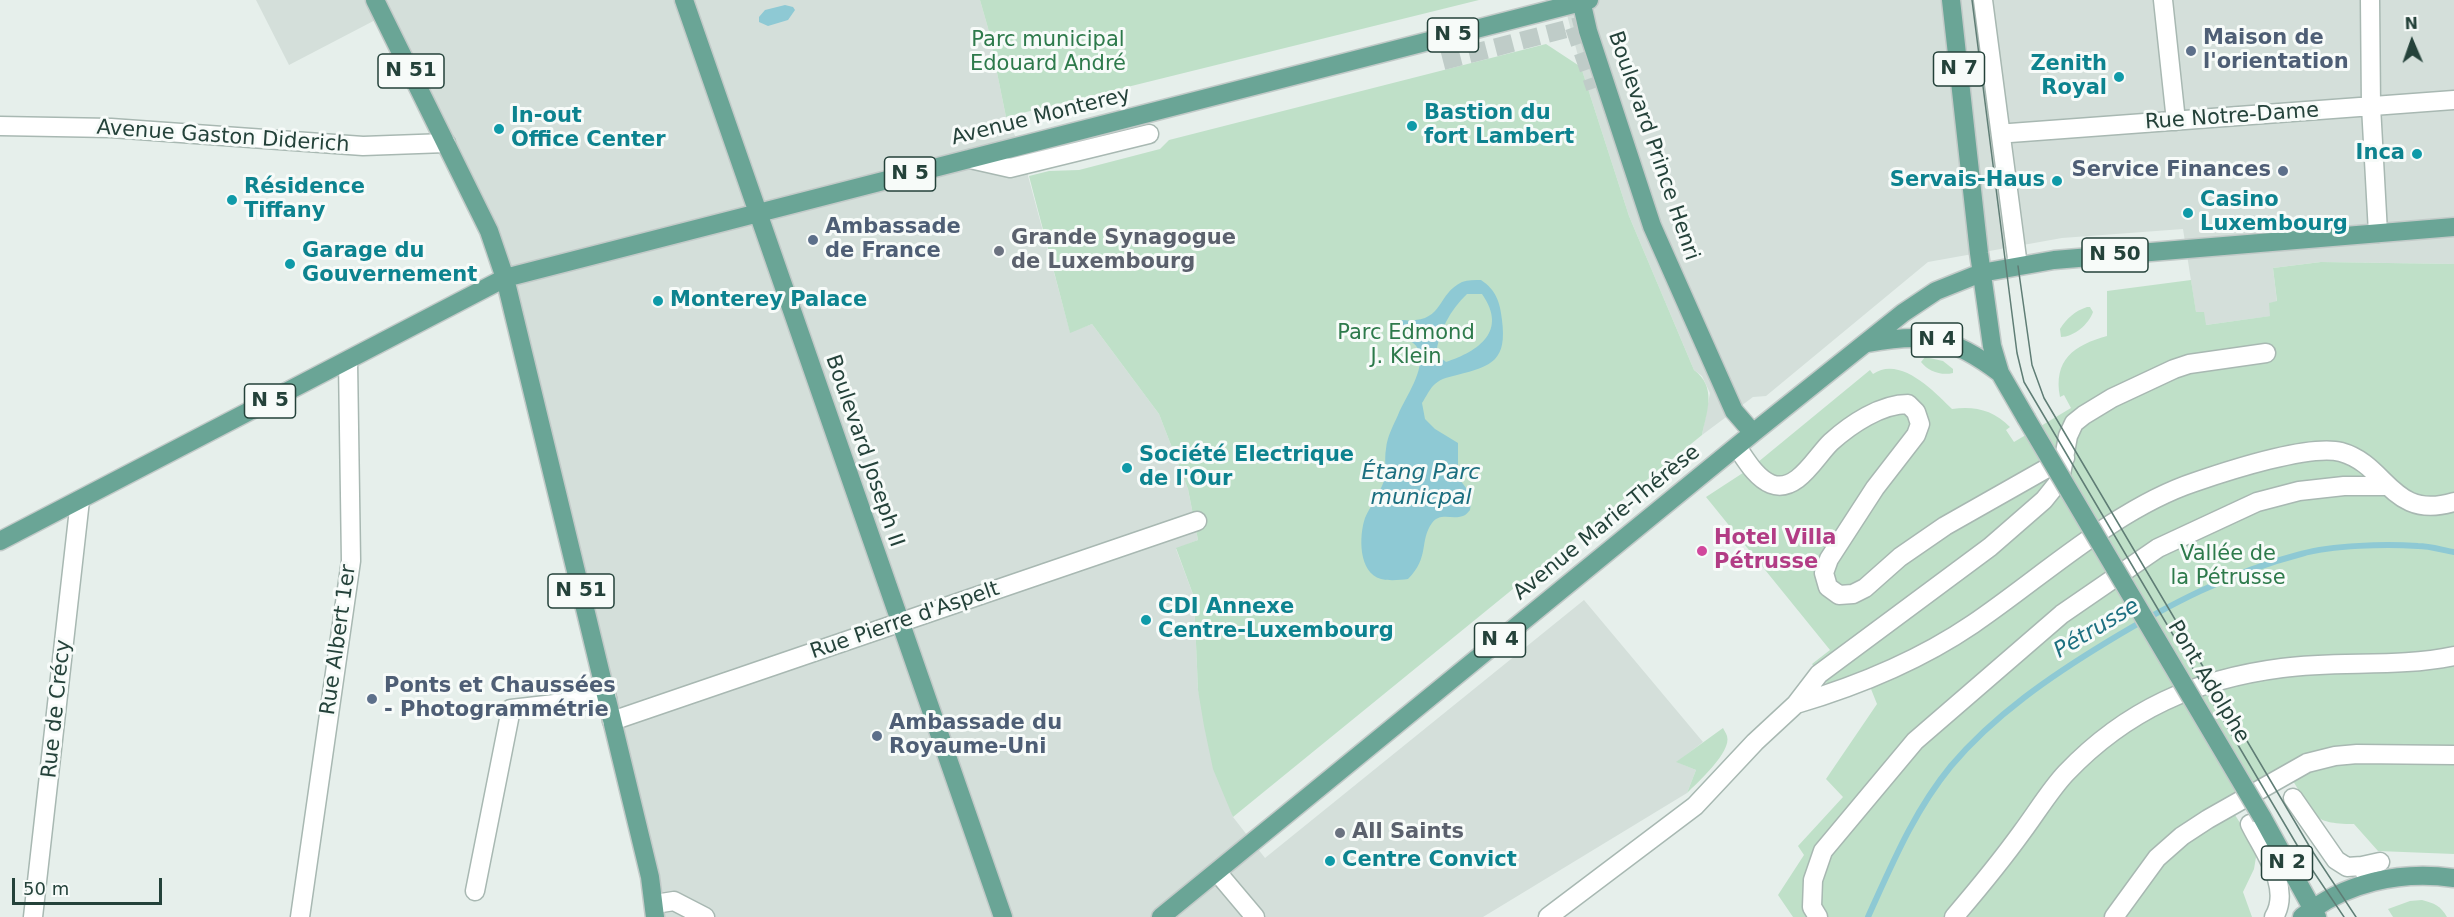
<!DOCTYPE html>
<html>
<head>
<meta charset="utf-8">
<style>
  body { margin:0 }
  #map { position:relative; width:2454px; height:917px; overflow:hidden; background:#e6efeb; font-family:"DejaVu Sans",sans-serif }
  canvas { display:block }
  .north { position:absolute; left:2382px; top:12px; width:60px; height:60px; -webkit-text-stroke:4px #f7fbf9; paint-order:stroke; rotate:358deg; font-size:16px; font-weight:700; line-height:24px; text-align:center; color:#24423a }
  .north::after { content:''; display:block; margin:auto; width:21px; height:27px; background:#24423a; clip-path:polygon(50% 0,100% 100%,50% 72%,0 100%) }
  .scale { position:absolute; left:12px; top:878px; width:150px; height:27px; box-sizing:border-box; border:3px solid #24423a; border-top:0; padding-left:8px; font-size:18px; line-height:21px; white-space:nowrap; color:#24423a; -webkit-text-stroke:4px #f7fbf9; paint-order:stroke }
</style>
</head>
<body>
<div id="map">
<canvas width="2454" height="917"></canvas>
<div class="north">N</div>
<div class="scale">50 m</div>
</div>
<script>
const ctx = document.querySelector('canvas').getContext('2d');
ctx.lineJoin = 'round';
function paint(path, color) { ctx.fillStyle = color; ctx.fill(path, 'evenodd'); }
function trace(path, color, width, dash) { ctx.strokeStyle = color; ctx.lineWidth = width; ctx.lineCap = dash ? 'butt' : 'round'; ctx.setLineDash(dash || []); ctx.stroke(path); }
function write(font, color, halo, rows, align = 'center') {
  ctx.font = font + ' "DejaVu Sans",sans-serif'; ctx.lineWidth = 6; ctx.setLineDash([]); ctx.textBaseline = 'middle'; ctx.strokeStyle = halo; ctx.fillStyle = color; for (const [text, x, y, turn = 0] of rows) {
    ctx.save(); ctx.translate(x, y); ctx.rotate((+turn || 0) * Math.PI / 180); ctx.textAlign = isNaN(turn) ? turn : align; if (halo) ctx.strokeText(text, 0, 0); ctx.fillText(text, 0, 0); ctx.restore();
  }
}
const built = new Path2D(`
  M256,0H980L988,28L1006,117L1020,146L1070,332L1092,324L1159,414L1188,489L1198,540L1176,549L1194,597L1198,690L1233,817L1265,858L1584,600L1703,742L1677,762L1696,770L1687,793L1483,917H655L505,278L383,16L289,65Z
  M1563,0H2454V264L2321,262L2273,268L2277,302L2271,316L2206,325L2196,313L2183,229L2062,238L1928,262L1766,396L1753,397L1702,435L1710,393L1702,376L1694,370L1629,216L1581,67Z`);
const green = new Path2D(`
  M980,0H1479L1006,117L988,28Z
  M1546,44L1581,67L1629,216L1694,370C1717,387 1707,411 1702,435L1233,817L1213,769L1204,726L1198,690L1194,597L1176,548L1198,540L1188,489L1159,414L1092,324L1070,333L1029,176L1049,171L1079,170L1160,149L1169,140Z
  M2321,262L2454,264V854L2378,851L2354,824C2310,824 2314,814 2293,781L2235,815L2254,845L2256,857L2254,869L2243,892L2252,917H1793L1778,895L1804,855L1798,846L1843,797L1826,779L1877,704L1867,679L1834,693L1812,664L1830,650L1706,497L1752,467L1870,370L1873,374C1900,355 1935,392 1952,409C1975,406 1993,410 2010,427L2006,430L2014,442L2071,408L2064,395L2060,397C2053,360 2074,345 2107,336V291L2191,280L2196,312H2204L2206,325L2270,316L2269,303L2277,301L2273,268Z
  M2087,307H2090L2093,312C2089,324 2074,337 2061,337L2060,329C2067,318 2075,311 2087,307Z
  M1925,357L1943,361L1953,369V373C1941,376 1928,371 1921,362Z
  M1723,728C1724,730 1726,733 1727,736C1732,752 1697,783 1687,793L1696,770L1676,762Z
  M2422,900C2434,903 2441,906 2447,917H2393L2388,909L2410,901Z`);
const water = new Path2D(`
  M785,5L793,7L795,10L788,20L768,26L759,22V17L765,10Z
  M1481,280C1496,290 1500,302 1502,320C1507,360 1493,366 1457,375C1449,377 1442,378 1435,384C1430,388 1426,397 1422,403L1425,419L1435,429L1458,443V478C1467,488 1473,496 1470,510C1468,512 1466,515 1463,516C1452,520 1440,512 1432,523C1419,541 1430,557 1408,579C1400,580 1389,581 1381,579C1358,573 1359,535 1365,518C1370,506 1379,495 1384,481C1387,471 1384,460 1386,449C1387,437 1393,426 1398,415C1406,396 1425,371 1419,351C1416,342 1406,339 1398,334L1396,324L1402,320C1445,324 1435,295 1462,282C1468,280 1475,280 1481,280ZM1467,294H1482C1508,331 1479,351 1446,362L1436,354C1439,331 1450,310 1467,294Z`);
const stream = new Path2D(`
  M1868,917C1892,864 1914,811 1951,766C1994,715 2051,676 2107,642C2168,605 2231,572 2301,554C2333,545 2385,544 2418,546C2430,546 2442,550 2454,552`);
const minorTunnel = new Path2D(`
  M1443,61L1574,27L1595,88`);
const minor = new Path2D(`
  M1983,0L2018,266
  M2163,0L2176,121
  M2370,0L2371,106L2378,233
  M0,126L111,128L363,146L446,143
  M2010,133L2454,100
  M970,159L1010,168L1149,134
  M1737,447C1746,460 1756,478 1771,484C1797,494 1816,456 1831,442C1851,424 1881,404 1908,404L1916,412L1920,424L1916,435L1875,488L1829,559L1824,573L1828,587L1839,595L1853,594L1865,588L1900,557L1945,526L2065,458
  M1796,704C1857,686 1920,660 1973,624C2041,578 2116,508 2195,482C2227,471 2310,444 2341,452C2388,465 2391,521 2454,502
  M612,721L1197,521
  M2293,798L2336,860L2347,867L2362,866L2365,873
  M2250,824C2263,851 2292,887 2274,917
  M2362,866L2380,862
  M1217,872L1255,917
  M475,891L511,709L607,698
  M655,904L674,901L705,917
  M33,917L80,500
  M300,917L351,561L348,361
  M1548,917L1695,806L1755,742L1796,704L1819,674L1990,547L2044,500L2060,480L2068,436L2074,423L2084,415L2112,398L2174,369L2189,364L2266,353
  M1818,917L1812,907L1813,880L1823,851L1915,741L2062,614L2158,548L2257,502L2299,491L2344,486H2386
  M1954,917C1978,889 2001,861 2022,832C2037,812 2050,790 2066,773C2126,710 2196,679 2282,668C2339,660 2397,668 2454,656
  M2114,917L2157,858L2182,836L2208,819L2307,763L2335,756L2357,754L2454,755`);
const major = new Path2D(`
  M375,0L489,231L505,278L650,877L655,917
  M684,0L1003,917
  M1581,0L1588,31L1652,226L1734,411L1753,433
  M1951,0L1979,253L1992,346L2000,373L2026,418
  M1868,343C1926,332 1953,337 2000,373
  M0,541L505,278L1589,0
  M2262,817L2317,917
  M1161,917L1753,433L1903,313L1936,291L1981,273L2054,260L2454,227
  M2302,917C2344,883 2400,870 2454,878`);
const tram = new Path2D(`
  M1972,0L2017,353L2024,382L2307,862L2344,917
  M2018,266L2032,365L2044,398L2311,849L2356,917`);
const majorBridge = new Path2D(`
  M2026,418L2262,817`);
const markers = [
  [2191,51,6,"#5c6f8a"],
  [2119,77,6,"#0f9aa8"],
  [1412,126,6,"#0f9aa8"],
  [499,129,6,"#0f9aa8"],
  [2417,154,6,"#0f9aa8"],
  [2283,171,6,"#5c6f8a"],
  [2057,181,6,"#0f9aa8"],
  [232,200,6,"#0f9aa8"],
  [2188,213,6,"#0f9aa8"],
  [813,240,6,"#5c6f8a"],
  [999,251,6,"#6b7280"],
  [290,264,6,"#0f9aa8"],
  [658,301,6,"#0f9aa8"],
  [1127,468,6,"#0f9aa8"],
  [1702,551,6,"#d1479c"],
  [1146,620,6,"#0f9aa8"],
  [372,699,6,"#5c6f8a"],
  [877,736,6,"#5c6f8a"],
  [1340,833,6,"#6b7280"],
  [1330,861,6,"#0f9aa8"]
];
const shields = [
  [1453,35,51],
  [1959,69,51],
  [411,71,66],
  [910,174,51],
  [2115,255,66],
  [1937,340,51],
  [270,401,51],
  [581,591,66],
  [1500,640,51],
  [2287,863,51]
];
const shieldNames = [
  ["N 5",1453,35],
  ["N 7",1959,69],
  ["N 51",411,71],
  ["N 5",910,174],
  ["N 50",2115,255],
  ["N 4",1937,340],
  ["N 5",270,401],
  ["N 51",581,591],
  ["N 4",1500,640],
  ["N 2",2287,863]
];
const serviceNames = [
  ["Maison de",2203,39],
  ["l'orientation",2203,63],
  ["Service Finances",2271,171,"right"],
  ["Ambassade",825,228],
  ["de France",825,252],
  ["Ponts et Chaussées",384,687],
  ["- Photogrammétrie",384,711],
  ["Ambassade du",889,724],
  ["Royaume-Uni",889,748]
];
const parkNames = [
  ["Parc municipal",1048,41],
  ["Edouard André",1048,65],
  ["Parc Edmond",1406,334],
  ["J. Klein",1406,358],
  ["Vallée de",2228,555],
  ["la Pétrusse",2228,579]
];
const cultureNames = [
  ["Zenith",2107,65,"right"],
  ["Royal",2107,89,"right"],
  ["Bastion du",1424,114],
  ["fort Lambert",1424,138],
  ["In-out",511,117],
  ["Office Center",511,141],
  ["Inca",2405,154,"right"],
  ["Servais-Haus",2045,181,"right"],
  ["Résidence",244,188],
  ["Tiffany",244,212],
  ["Casino",2200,201],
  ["Luxembourg",2200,225],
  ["Garage du",302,252],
  ["Gouvernement",302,276],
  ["Monterey Palace",670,301],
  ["Société Electrique",1139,456],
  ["de l'Our",1139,480],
  ["CDI Annexe",1158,608],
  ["Centre-Luxembourg",1158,632],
  ["Centre Convict",1342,861]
];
const streetNames = [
  ["Avenue Monterey",1041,117,-14],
  ["Rue Notre-Dame",2232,117,-4],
  ["Avenue Gaston Diderich",223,137,4],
  ["Boulevard Prince Henri",1653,146,71],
  ["Boulevard Joseph II",864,451,71],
  ["Avenue Marie-Thérèse",1607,523,-39],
  ["Rue Pierre d'Aspelt",905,621,-19],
  ["Rue Albert 1er",339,640,-82],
  ["Pont Adolphe",2208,682,59],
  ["Rue de Crécy",57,709,-84]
];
const worshipNames = [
  ["Grande Synagogue",1011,239],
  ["de Luxembourg",1011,263],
  ["All Saints",1352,833]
];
const hotelNames = [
  ["Hotel Villa",1714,539],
  ["Pétrusse",1714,563]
];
const waterNames = [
  ["Étang Parc",1421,473],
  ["municpal",1421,498],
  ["Pétrusse",2097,629,-31]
];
paint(built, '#d4dfda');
paint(green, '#bfe0c8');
paint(water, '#8ec9d4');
trace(stream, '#8ec9d4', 6);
trace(minorTunnel, '#bfccc8', 18, [18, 9]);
trace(minor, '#a8b8b2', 21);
trace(major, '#c2cac8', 21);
trace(minor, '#fff', 18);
trace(major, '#6aa596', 18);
trace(tram, '#5f7d75', 1.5);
trace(majorBridge, '#c2cac8', 21, []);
trace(majorBridge, '#6aa596', 18);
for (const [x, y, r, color] of markers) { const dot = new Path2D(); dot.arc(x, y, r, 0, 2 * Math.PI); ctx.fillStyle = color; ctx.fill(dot); trace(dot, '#f7fbf9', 2); }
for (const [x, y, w] of shields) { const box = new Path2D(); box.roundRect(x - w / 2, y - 17, w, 34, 4.5); ctx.fillStyle = '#f7fbf9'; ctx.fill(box); trace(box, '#24423a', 1.5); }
write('bold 20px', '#24423a', null, shieldNames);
write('bold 21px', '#4e5e75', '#f7fbf9', serviceNames, 'left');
write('21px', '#2d7a4b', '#f7fbf9', parkNames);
write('bold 21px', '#0d838f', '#f7fbf9', cultureNames, 'left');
write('21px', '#24423a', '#f7fbf9', streetNames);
write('bold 21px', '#5b616d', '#f7fbf9', worshipNames, 'left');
write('bold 21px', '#b23c85', '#f7fbf9', hotelNames, 'left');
write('italic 22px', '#1c6f80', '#f7fbf9', waterNames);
</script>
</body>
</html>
